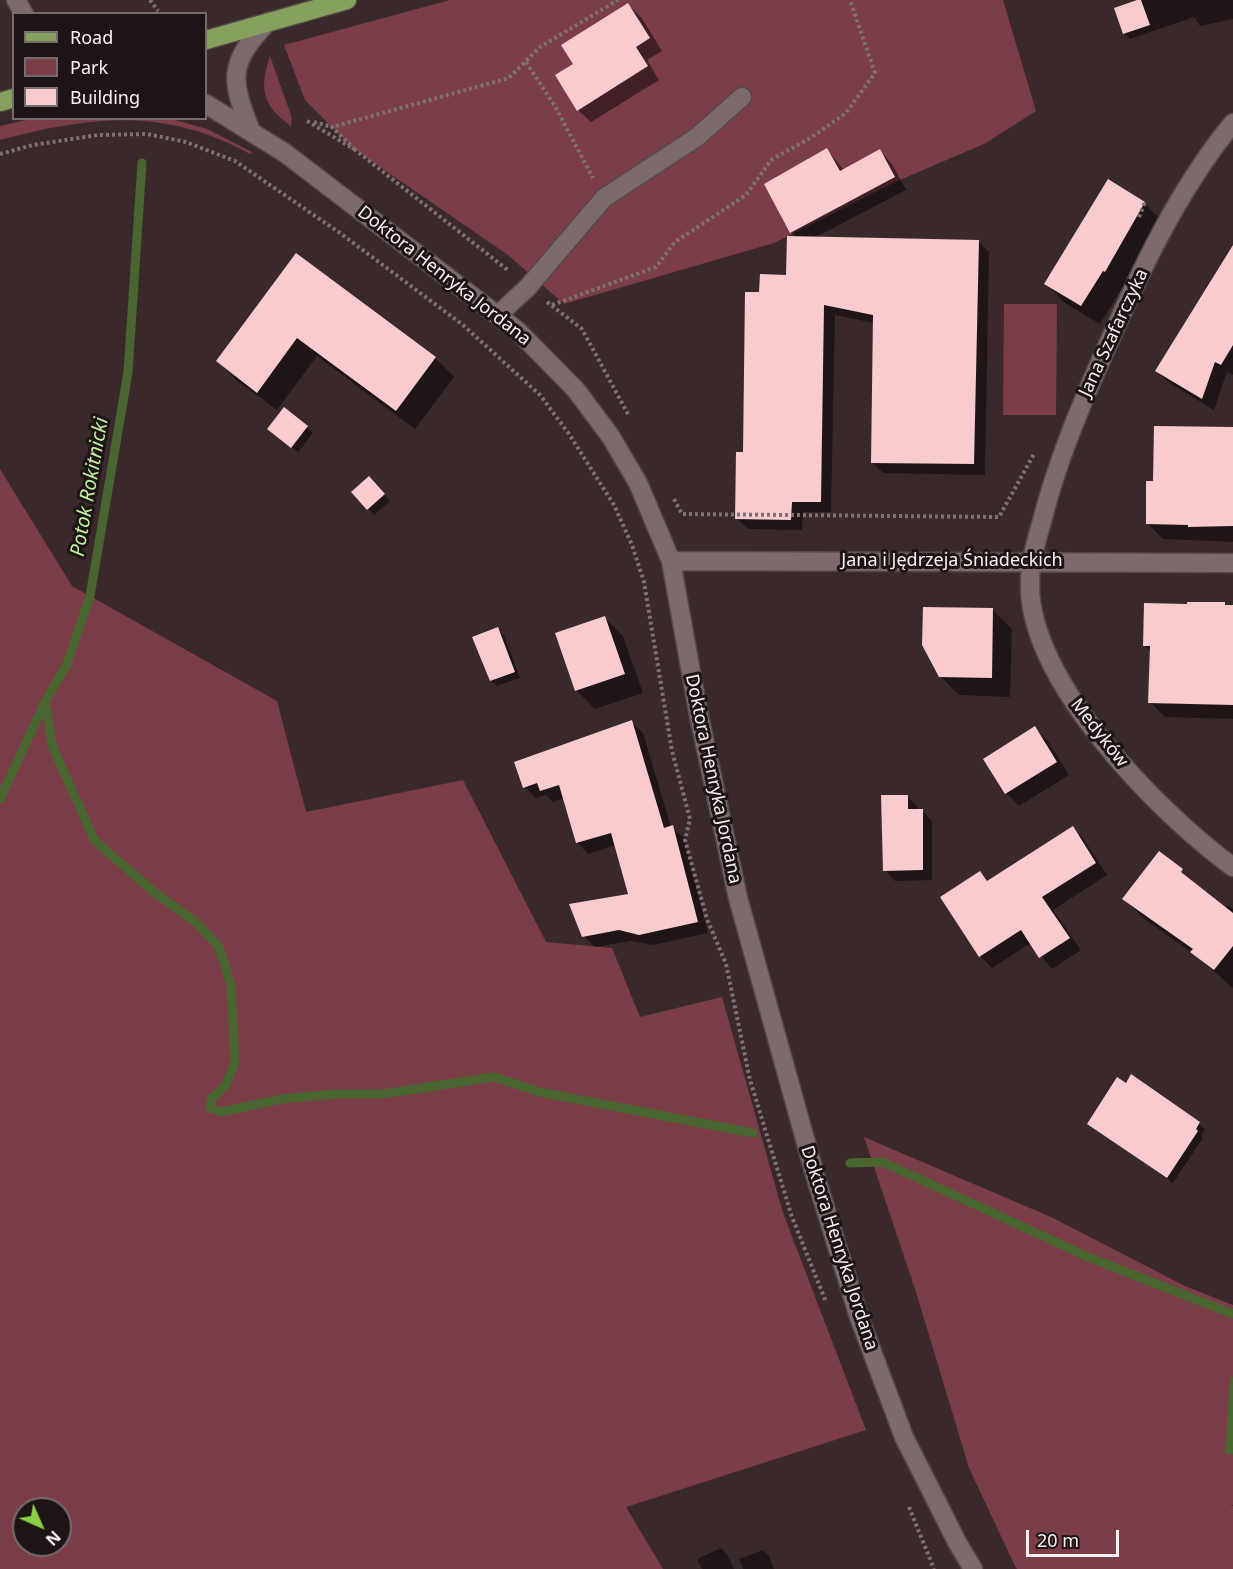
<!DOCTYPE html>
<html>
<head>
<meta charset="utf-8">
<style>
  body { margin:0 }
  #map { position:relative; width:1233px; height:1569px; overflow:hidden; background:#3a292b; font-family:"Noto Sans",sans-serif }
  canvas { display:block }
  .legend { position:absolute; left:12px; top:12px; width:195px; height:108px; box-sizing:border-box; background:#1c1415; border:2px solid #766c6d; margin:0; padding:8px 10px; list-style:none; font-size:18px; color:#fcf1f2 }
  .legend li { display:flex; align-items:center; gap:12px; height:30px }
  .legend b { width:30px; border:2px solid #766c6d }
  .north { position:absolute; left:12px; top:1497px; width:60px; height:60px; box-sizing:border-box; background:#1c1415; border:2px solid #766c6d; border-radius:50%; rotate:135deg; font-size:16px; font-weight:700; line-height:24px; text-align:center; color:#fcf1f2 }
  .north::after { content:''; display:block; margin:auto; width:21px; height:27px; background:#8bce47; clip-path:polygon(50% 0,100% 100%,50% 72%,0 100%) }
  .scale { position:absolute; left:1026px; top:1530px; width:93px; height:27px; box-sizing:border-box; border:3px solid #fcf1f2; border-top:0; padding-left:8px; font-size:18px; line-height:21px; white-space:nowrap; color:#fcf1f2; -webkit-text-stroke:4px #1c1415; paint-order:stroke }
</style>
</head>
<body>
<div id="map">
<canvas width="1233" height="1569"></canvas>
<ul class="legend">
<li><b style="height:8px;background:#85a15d"></b>Road</li>
<li><b style="height:16px;background:#7b3d47"></b>Park</li>
<li><b style="height:16px;background:#f8cbcf"></b>Building</li>
</ul>
<div class="north">N</div>
<div class="scale">20 m</div>
</div>
<script>
const ctx = document.querySelector('canvas').getContext('2d');
ctx.lineJoin = 'round';
function paint(path, color) { ctx.fillStyle = color; ctx.fill(path, 'evenodd'); }
function trace(path, color, width, dash) { ctx.strokeStyle = color; ctx.lineWidth = width; ctx.lineCap = dash ? 'butt' : 'round'; ctx.setLineDash(dash || []); ctx.stroke(path); }
function write(font, color, halo, rows, align = 'center') {
  ctx.font = font + ' "Noto Sans",sans-serif'; ctx.lineWidth = 6; ctx.setLineDash([]); ctx.textBaseline = 'middle'; ctx.strokeStyle = halo; ctx.fillStyle = color; for (const [text, x, y, turn = 0] of rows) {
    ctx.save(); ctx.translate(x, y); ctx.rotate((+turn || 0) * Math.PI / 180); ctx.textAlign = isNaN(turn) ? turn : align; if (halo) ctx.strokeText(text, 0, 0); ctx.fillText(text, 0, 0); ctx.restore();
  }
}
const green = new Path2D(`
  M450,0H1003L1036,111L986,143L895,182L774,243L564,304L508,255L354,149L305,100L284,45Z
  M270,56L292,118L291,126C262,106 259,88 270,56Z
  M31,119H172L207,129L252,152L250,154C164,107 92,116 0,140V126Z
  M1004,304H1057L1056,415H1003Z
  M0,469L72,586L277,701L306,812L463,780L546,942L612,948L640,1017L722,997L783,1213L866,1430L626,1507L663,1569H0ZM24,1509H60V1545H24Z
  M864,1137L1051,1217L1185,1286L1233,1305V1505L1230,1504L1233,1506V1569H1017L1015,1566L969,1468L916,1292Z`);
const water = new Path2D(`
  M1233,1377V1455L1225,1453L1230,1378Z`);
const shadow = new Path2D(`
  M1141,0H1233V19L1200,26L1194,17L1130,39L1124,33L1116,9Z
  M628,5L641,17L662,51L647,60L659,80L591,122L578,110Z
  M827,150L844,170L880,151L892,164L906,190L814,238L978,241L989,252L985,475L883,473L872,462L874,323L835,315L831,512H803L802,530L748,529L737,518L761,294L788,277L797,238L791,232Z
  M1144,203L1163,222L1124,290L1122,288L1100,324L1065,303L1046,284Z
  M296,255L435,358L454,377L415,429L317,356L277,410L236,380L218,361Z
  M1233,258V375L1227,372L1214,410L1168,382L1157,371Z
  M307,427L313,433L298,452L275,435Z
  M1233,429V542L1163,539L1147,523Z
  M375,484L390,501L374,515L354,492Z
  M1206,603L1233,605V719L1165,717L1150,702L1151,652L1145,646V605Z
  M993,610L1012,629L1010,697L959,695L940,676Z
  M604,617L623,636L643,693L595,709L576,690Z
  M498,629L504,635L520,678L497,686L491,680Z
  M631,722L643,733L671,827L684,838L708,933L653,945L631,941L595,947L584,936L629,895L616,845L588,854L577,842L564,798L553,802L546,795L536,798L525,787Z
  M1035,728L1048,741L1069,775L1019,806L1006,793L985,760Z
  M908,797L918,807V811H922L932,821V880L895,881L885,870Z
  M1073,828L1084,840L1107,875L1053,910L1081,950L1052,969L1031,943L992,968L980,956L942,898L980,872L989,882Z
  M1159,853L1225,909L1228,905L1233,909V988L1193,953L1143,918L1124,899Z
  M1132,1077L1205,1129L1201,1136L1203,1138L1173,1183L1089,1124Z
  M721,1548L727,1554L734,1569H702L697,1559Z
  M763,1550L769,1556L774,1569H743L739,1559Z`);
const stream = new Path2D(`
  M45,702L53,748L95,841L154,892L197,923L219,947L231,985L235,1062L226,1085L211,1099L210,1108L221,1112L282,1099L335,1094H382L494,1077L539,1092L753,1133
  M0,799L45,702L67,664L90,596L128,372L142,163
  M850,1163L883,1162L1088,1257L1233,1314`);
const building = new Path2D(`
  M1137,0H1141L1150,25L1123,34L1114,8Z
  M628,3L650,38L636,47L648,66L577,111L555,75L573,64L561,45Z
  M827,148L840,171L880,149L895,177L790,233L764,184Z
  M1108,179L1145,202L1105,272L1103,271L1081,306L1044,284Z
  M787,236L979,240L974,464L871,463L873,315L824,305L821,502H792L791,520L735,519L736,452H743L745,292H759L760,274L786,275Z
  M1233,245V345L1221,365L1215,362L1202,399L1155,371Z
  M296,253L436,357L396,411L297,338L257,393L216,361Z
  M284,407L308,426L291,448L267,429Z
  M1154,426L1233,427V526L1188,527V525L1146,524V481H1153Z
  M369,476L385,494L367,510L351,492Z
  M1187,602H1225V605H1233V705L1148,703L1150,646H1143L1144,603L1187,604Z
  M923,607L993,608L992,678L939,677L922,645Z
  M605,616L625,674L575,691L555,633Z
  M498,627L515,672L490,681L472,637Z
  M632,720L664,828L673,825L698,922L639,935L619,930L582,937L569,904L628,894L611,833L576,843L559,785L540,791L537,783L523,788L514,762Z
  M1035,726L1057,762L1005,794L983,759Z
  M881,795H908V809H923V870L883,871Z
  M1073,826L1096,863L1042,897L1070,938L1039,958L1021,930L979,957L940,897L980,871L987,881Z
  M1159,851L1183,869L1181,872L1233,913V946L1214,970L1190,952L1193,949L1122,899Z
  M1131,1074L1200,1122L1196,1129L1198,1131L1167,1178L1087,1124L1117,1077L1126,1083Z`);
const path = new Path2D(`
  M150,0L158,11
  M526,62L556,108L593,178
  M307,121L354,149L332,127L509,78L540,47L618,0
  M314,122L332,127
  M354,149L509,271
  M0,154L33,145L98,135L147,134L186,142L235,161L340,233L463,325L540,395L569,434L614,505L632,545L644,582L672,751L690,819L685,840L707,919L726,964L750,1080L792,1217L826,1302
  M1139,217L1145,202
  M547,302L582,329L629,416
  M552,305L656,267L675,242L746,195L771,160L812,137L846,113L875,73L850,0
  M674,499L682,514L999,517L1034,454
  M909,1507L934,1569`);
const minor = new Path2D(`
  M16,0L24,14
  M206,104L285,153L518,331L576,390L611,437L638,483L671,561L698,711L738,898L815,1175L859,1317L904,1437L957,1542L973,1569
  M1233,123C1177,191 1140,272 1105,351C1080,407 1057,462 1042,521C1036,542 1030,562 1030,583C1028,681 1159,813 1233,867
  M251,131C230,79 228,63 268,22
  M498,315L528,287L604,198L697,137L742,97
  M671,561L1233,563`);
const major = new Path2D(`
  M206,40L347,0
  M0,102L14,98`);
const streetNames = [
  ["Doktora Henryka Jordana",444,276,38],
  ["Jana Szafarczyka",1114,333,-65],
  ["Jana i Jędrzeja Śniadeckich",952,561],
  ["Medyków",1099,733,52],
  ["Doktora Henryka Jordana",713,779,78],
  ["Doktora Henryka Jordana",839,1248,72]
];
const waterNames = [
  ["Potok Rokitnicki",90,487,-80]
];
paint(green, '#7b3d47');
paint(water, '#4a6630');
paint(shadow, '#0007');
trace(stream, '#4a6630', 9);
paint(building, '#f8cbcf');
trace(minor, '#554849', 21);
trace(major, '#554849', 21);
trace(path, '#7f7072', 4, [3, 3]);
trace(minor, '#7d6a6b', 18);
trace(major, '#85a15d', 18);
write('18px', '#fcf1f2', '#1c1415', streetNames);
write('italic 20px', '#c2f09e', '#1c1415', waterNames);
</script>
</body>
</html>
